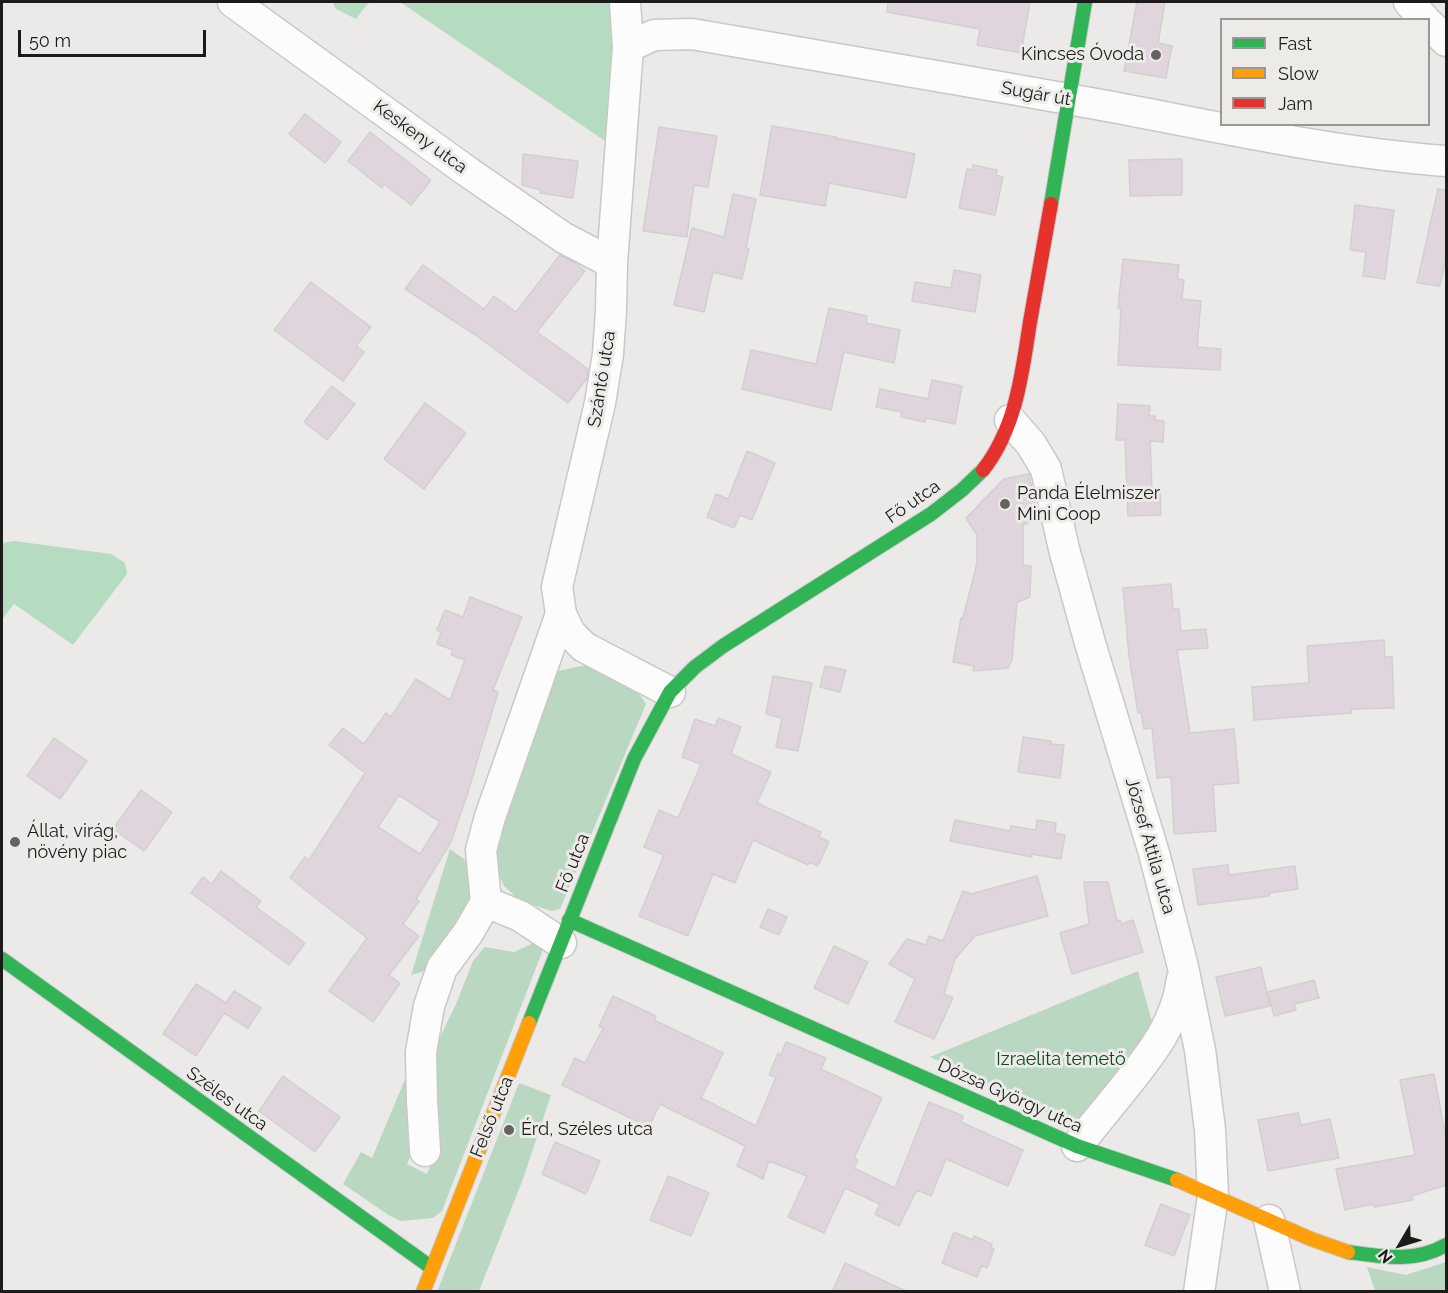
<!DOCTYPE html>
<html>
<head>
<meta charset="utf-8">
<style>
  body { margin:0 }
  #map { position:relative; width:1448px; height:1293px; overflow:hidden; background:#ebeae9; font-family:Raleway,sans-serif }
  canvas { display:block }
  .frame { position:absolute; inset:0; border:3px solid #1c1b1a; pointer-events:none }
  .legend { position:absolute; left:1220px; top:18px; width:210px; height:108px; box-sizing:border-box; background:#ecebe8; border:2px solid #999896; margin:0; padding:8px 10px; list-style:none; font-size:18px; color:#1c1b1a }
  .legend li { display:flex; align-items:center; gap:12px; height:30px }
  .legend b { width:30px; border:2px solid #999896 }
  .north { position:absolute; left:1370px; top:1215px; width:60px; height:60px; -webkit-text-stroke:4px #ecebe8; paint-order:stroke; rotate:232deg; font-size:16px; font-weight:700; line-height:24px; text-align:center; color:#1c1b1a }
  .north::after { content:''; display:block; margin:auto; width:21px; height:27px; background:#1c1b1a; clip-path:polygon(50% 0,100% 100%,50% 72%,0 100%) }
  .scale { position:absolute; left:18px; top:30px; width:188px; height:27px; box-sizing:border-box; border:3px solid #1c1b1a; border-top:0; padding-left:8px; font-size:18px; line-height:21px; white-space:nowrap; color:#1c1b1a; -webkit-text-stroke:4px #ecebe8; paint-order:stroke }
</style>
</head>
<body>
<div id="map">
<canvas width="1448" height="1293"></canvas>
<div class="frame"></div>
<ul class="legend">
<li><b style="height:8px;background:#30b455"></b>Fast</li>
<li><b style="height:8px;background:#ff9f0a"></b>Slow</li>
<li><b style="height:8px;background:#e5322d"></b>Jam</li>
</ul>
<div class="north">N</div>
<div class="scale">50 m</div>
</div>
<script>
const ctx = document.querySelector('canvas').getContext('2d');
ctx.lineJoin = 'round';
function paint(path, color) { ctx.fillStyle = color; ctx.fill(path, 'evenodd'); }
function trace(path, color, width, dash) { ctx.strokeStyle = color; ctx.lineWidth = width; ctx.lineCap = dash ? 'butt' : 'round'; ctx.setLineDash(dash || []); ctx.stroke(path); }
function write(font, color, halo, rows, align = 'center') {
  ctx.font = font + ' Raleway,sans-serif'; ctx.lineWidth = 6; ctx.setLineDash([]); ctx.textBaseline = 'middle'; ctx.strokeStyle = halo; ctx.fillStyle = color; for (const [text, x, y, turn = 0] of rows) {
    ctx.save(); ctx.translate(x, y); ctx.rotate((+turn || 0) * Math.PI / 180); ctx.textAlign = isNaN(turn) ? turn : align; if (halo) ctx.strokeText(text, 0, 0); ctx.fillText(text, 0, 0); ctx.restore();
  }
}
const green = new Path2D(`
  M586,665L622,678L640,695L646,704L560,909L552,911L520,901L504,886L495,866V842L553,672Z
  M450,849L464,859L473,870L471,905L428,970L411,975Z
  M538,941L544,947L442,1211L433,1218L401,1221L390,1216L343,1184L361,1152L372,1158L406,1077L417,1126L416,1142L407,1164L427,1174L435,1152L432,1054L456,1004L473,961L485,947L514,952Z
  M1138,971L1155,1033L1074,1125L930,1057Z
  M519,1083L551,1095L523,1179L479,1291L437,1292Z
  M1446,1262V1291H1375L1367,1267L1406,1275Z`);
const forest = new Path2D(`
  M332,2H369L356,19L336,9Z
  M400,2H615L611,145Z
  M14,541L111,554L125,563L127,574L73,645L14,604L3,618L2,617V543Z`);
const building = new Path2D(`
  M888,2H1030L1021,53L977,45L980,29L887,12Z
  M1137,2H1165L1158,43L1172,46L1166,78L1124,71Z
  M305,114L341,142L325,163L289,134Z
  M772,126L836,137V138L915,154L906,198L829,183L825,206L760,195Z
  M659,127L717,136L708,187L694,185L687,237L643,231Z
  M370,132L431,180L411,205L384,184L382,188L348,161Z
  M523,154L578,161L573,198L540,193L541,190L522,185Z
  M1182,159V195L1130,196L1129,160Z
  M973,165L997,170L996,175L1003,177L995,215L959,208L967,169L972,170Z
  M1438,189L1446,190V258L1440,286L1417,283Z
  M733,194L756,199L746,248L749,249L742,279L713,272L704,312L674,305L692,228L724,237Z
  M1355,205L1394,210L1385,279L1363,276L1366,252L1350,250Z
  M560,255L575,263L585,271L537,332L588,369L587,378L568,403L477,336L405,289L423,265L484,309L494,296L516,312Z
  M1123,259L1179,265L1177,279L1184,280L1182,299L1201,301L1197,347L1221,349L1220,370L1118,365L1121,308H1118Z
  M954,270L981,275L975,312L912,301L915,282L951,288Z
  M311,282L371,327L356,346L364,352L343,381L274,330Z
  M829,308L867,316L866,323L900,330L894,363L844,352L831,410L742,389L751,350L816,364Z
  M932,380L962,386L955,424L926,418L925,422L901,417L902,412L876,407L880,389L928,399Z
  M332,386L355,404L327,440L304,422Z
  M425,403L466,433L424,489L384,459Z
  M1118,404L1150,406L1149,416H1155V420L1164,421L1163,442L1150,441L1152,490H1160L1161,515L1128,516L1125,440H1116Z
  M747,451L775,463L752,520L740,515L734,528L707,517L716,494L728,499Z
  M1029,474L1038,519L1023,525V565L1031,566L1030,597L1017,602L1012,660L1008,668L973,671L974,666L953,662L961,618H963L977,563V535L966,518L1004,479Z
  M1171,584L1173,609H1179L1181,631L1206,629L1208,648L1177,650L1190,733L1234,729L1239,783L1213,785L1216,831L1174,834L1171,777L1157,778L1152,728L1144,729L1141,712L1138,713L1129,656L1123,588Z
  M470,597L522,617L493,690L498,692L468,792L451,842L416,899L419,901L403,924L419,936L389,975L400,983L373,1022L329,991L367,938L290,878L305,857L309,860L365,773L329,745L343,728L364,744L386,713L391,717L416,679L450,700L465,660L451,655L453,650L437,644L441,632L437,630L445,610L463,617ZM399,795L440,822L420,854L378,827Z
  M1384,640L1385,657H1392L1394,708L1351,709V713L1254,720L1252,687L1309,683L1307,646Z
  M825,666L846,670L840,692L820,687Z
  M773,676L812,683L798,751L776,747L782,718L766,714Z
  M718,718L741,727L731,754L771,772L757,803L821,832L819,837L829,842L818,866L810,862L808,865L753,840L735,883L713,874L688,936L639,916L664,855L644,847L659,810L678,818L701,764L682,757L695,719L715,726Z
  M1023,737L1051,741V744L1064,745L1060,778L1018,772Z
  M54,738L87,761L60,799L27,776Z
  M141,790L172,812L144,851L113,829Z
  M955,820L1010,831L1011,826L1036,830L1037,820L1056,823L1055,833L1065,835L1061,859L1031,854L1032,857L950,841Z
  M1228,865L1229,875L1295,866L1298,889L1269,893V896L1198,905L1193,869Z
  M221,871L261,901L256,907L305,943L289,965L191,893L203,877L212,884Z
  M1037,876L1048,916L975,936L955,959L944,994L953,998L934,1039L895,1022L915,979L889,964L907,939L926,945L929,936L943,941L963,891L971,894Z
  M1084,882H1108L1117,921L1120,920L1122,924L1133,920L1143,952L1072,974L1060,933L1089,924Z
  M768,909L787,917L779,935L760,927Z
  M834,946L868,962L848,1004L814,988Z
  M1261,967L1270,1006L1225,1016L1216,977Z
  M1314,980L1319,998L1294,1004L1296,1010L1274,1016L1268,992Z
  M196,984L226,1003L234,991L261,1008L248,1028L224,1013L196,1056L163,1034Z
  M613,996L656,1016L654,1020L723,1053L701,1098L756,1126L776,1077L769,1075L778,1053L781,1055L786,1042L826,1058L821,1069L882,1098L854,1158L858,1160L854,1168L895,1188L929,1102L963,1116L961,1122L1023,1150L1008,1186L946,1159L931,1196L917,1190L899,1226L875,1214L880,1204L845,1188L824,1233L788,1217L807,1176L769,1161L763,1179L737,1166L745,1146L660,1104L649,1127L562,1085L575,1058L585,1063L603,1028L599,1026Z
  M1434,1074L1446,1138V1185L1412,1196L1413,1200L1374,1207L1373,1204L1345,1210L1336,1169L1415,1155L1400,1080Z
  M283,1076L340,1117L315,1152L259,1111Z
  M1298,1113L1301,1125L1330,1119L1339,1158L1268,1171L1258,1120Z
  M555,1142L600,1161L586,1194L542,1174Z
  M668,1176L709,1193L691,1236L650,1220Z
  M1161,1204L1190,1215L1174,1256L1145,1245Z
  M954,1232L973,1240L974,1236L992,1244L991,1248L994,1249L987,1268L982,1265L977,1277L942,1263Z
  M845,1263L908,1292H832Z`);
const street = new Path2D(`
  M233,2L468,172L564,238L612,263
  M625,2L628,47L612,263L611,310L608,354L600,403L557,587L561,614L570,633L584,647L670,692
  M1409,2L1425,20
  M1428,23L1446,41
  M628,47L654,35L692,34C831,58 969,81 1107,106C1220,127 1332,153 1446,161
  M1010,420L1031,444L1046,469L1064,549L1090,643L1154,853L1183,967L1200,1050L1210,1130L1213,1196L1199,1292
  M561,943L520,916L486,902L481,850L490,817L561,614
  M1077,1146C1092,1127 1108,1108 1124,1088C1151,1054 1176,1024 1182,979
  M425,1151L422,1100L421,1052L429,1006L442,968L468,933L486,902
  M1269,1220L1285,1292`);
const fast = new Path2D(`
  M1051,204L1085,2
  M569,920L1077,1146L1177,1180
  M2,959L432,1268
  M529,1023L634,759L670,692L695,667L723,646L931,514L962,490L983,470
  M1348,1252C1383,1257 1414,1263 1446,1245`);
const slow = new Path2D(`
  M1177,1180L1311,1239L1348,1252
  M423,1292L529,1023`);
const jam = new Path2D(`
  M983,470C1016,428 1022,374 1030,322C1037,283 1044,244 1051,204`);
const markers = [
  [1156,55,6,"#646362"],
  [1005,504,6,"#646362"],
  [15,842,6,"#646362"],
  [509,1130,6,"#646362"]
];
const poiNames = [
  ["Kincses Óvoda",1144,55,"right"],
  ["Panda Élelmiszer",1017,494],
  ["Mini Coop",1017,515],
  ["Állat, virág,",27,832],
  ["növény piac",27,853],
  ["Érd, Széles utca",521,1130]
];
const streetNames = [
  ["Sugár út",1036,94,10],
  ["Keskeny utca",420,137,36],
  ["Szántó utca",602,379,-81],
  ["Fő utca",913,502,-35],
  ["József Attila utca",1150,846,74],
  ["Fő utca",573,863,-68],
  ["Dózsa György utca",1010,1096,24],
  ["Széles utca",227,1099,36],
  ["Felső utca",492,1117,-68]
];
const parkNames = [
  ["Izraelita temető",1061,1060]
];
paint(green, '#b9d7c1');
paint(forest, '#b5dcc0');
paint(building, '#e0d5dd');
trace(building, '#d1d0d0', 1.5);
trace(street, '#c9c8c7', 33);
trace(fast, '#c9c8c7', 16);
trace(slow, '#c9c8c7', 16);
trace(jam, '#c9c8c7', 16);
trace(street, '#fcfcfc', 30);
trace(fast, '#30b455', 14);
trace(slow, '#ff9f0a', 14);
trace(jam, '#e5322d', 14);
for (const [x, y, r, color] of markers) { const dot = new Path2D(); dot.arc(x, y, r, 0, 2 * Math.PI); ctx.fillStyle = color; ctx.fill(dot); trace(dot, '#ecebe8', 2); }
write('18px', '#1c1b1a', '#ecebe8', poiNames, 'left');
write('18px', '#1c1b1a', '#ecebe8', streetNames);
write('18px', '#0f4626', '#ecebe8', parkNames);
</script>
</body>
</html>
